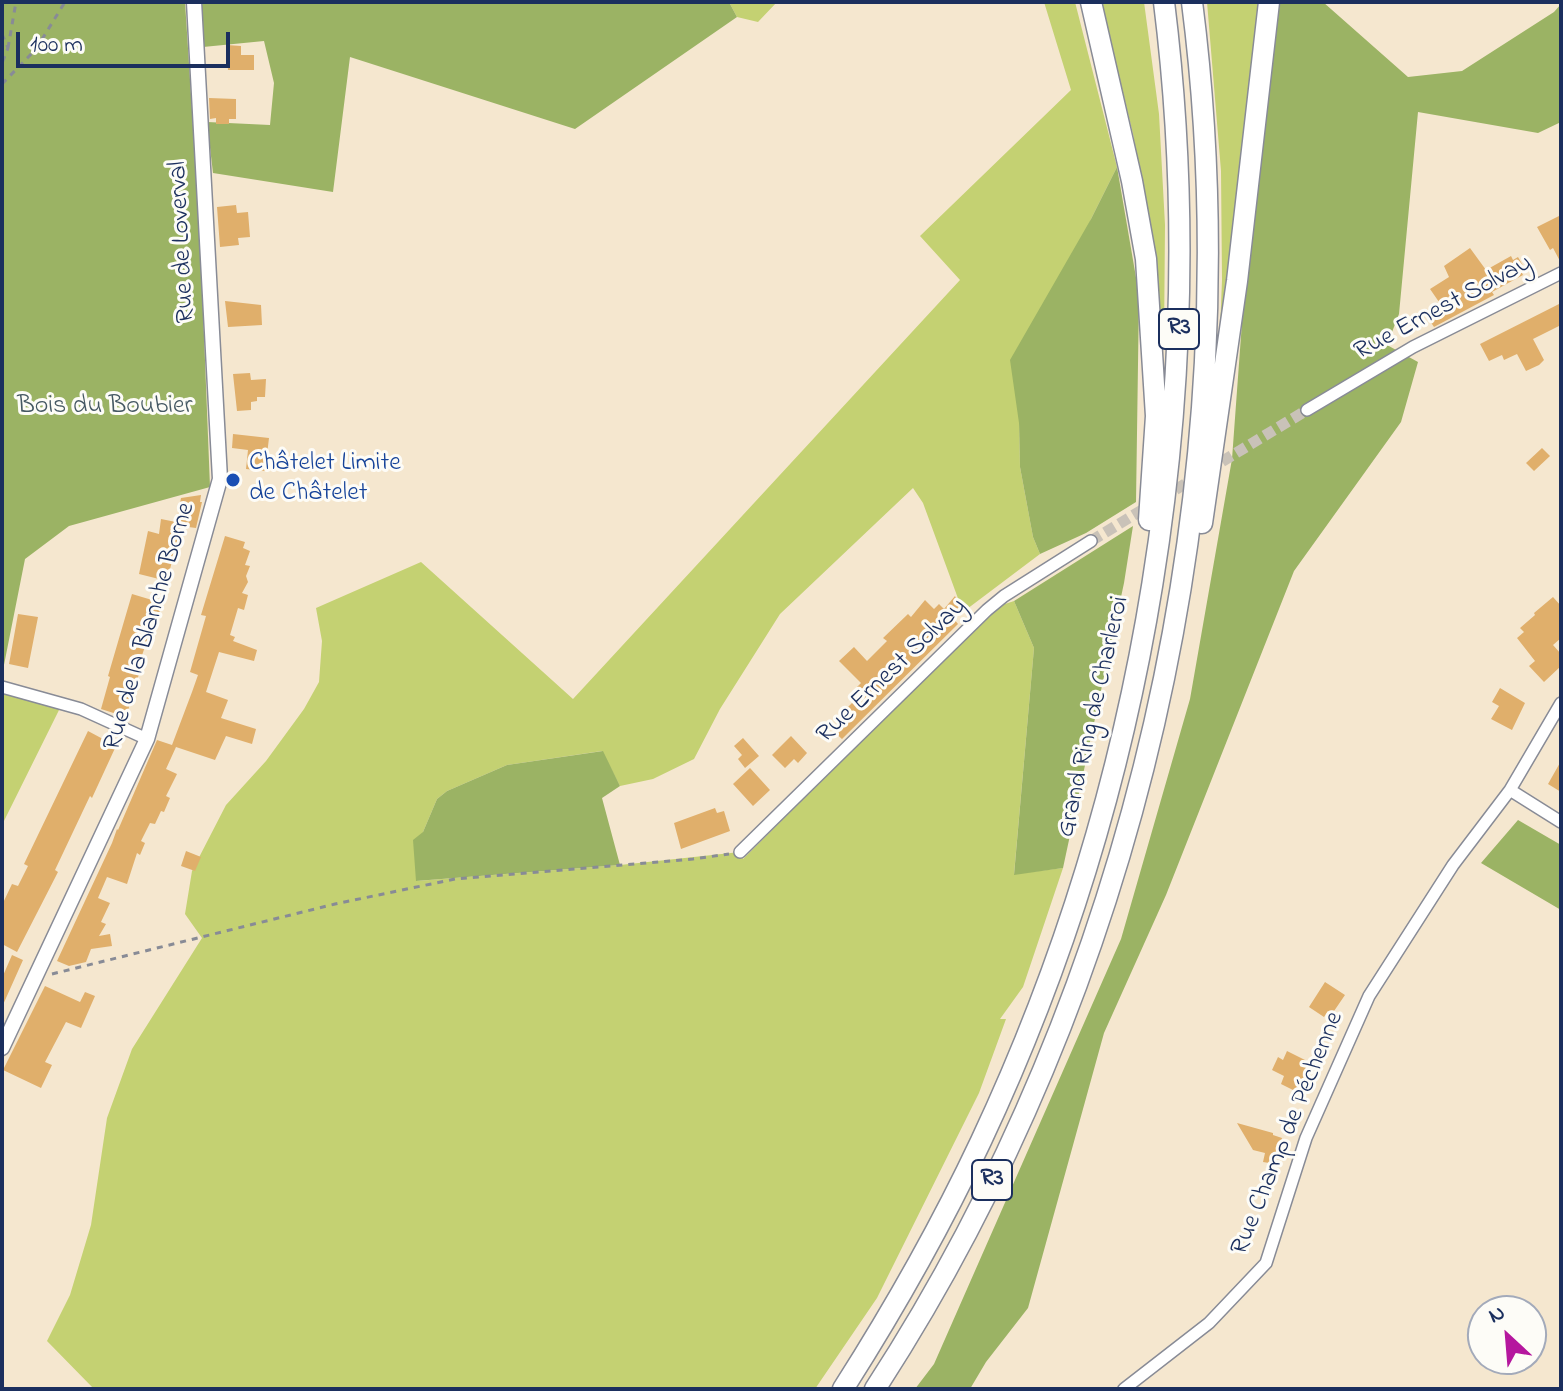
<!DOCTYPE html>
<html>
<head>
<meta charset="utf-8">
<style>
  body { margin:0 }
  #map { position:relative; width:1563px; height:1391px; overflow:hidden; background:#f5e7cf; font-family:"Indie Flower",sans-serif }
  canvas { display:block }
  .frame { position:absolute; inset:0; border:4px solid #1b2f5e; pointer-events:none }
  .north { position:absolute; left:1467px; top:1295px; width:80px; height:80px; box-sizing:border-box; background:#fdfcf7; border:2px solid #a3aaba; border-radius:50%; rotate:334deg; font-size:22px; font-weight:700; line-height:32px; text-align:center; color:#1b2f5e }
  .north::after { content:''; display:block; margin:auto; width:28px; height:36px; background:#b5179e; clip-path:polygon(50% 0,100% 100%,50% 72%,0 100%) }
  .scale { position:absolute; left:16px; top:32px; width:214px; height:36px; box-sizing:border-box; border:4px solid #1b2f5e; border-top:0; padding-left:10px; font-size:24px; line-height:28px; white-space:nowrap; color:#1b2f5e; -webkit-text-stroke:6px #fdfcf7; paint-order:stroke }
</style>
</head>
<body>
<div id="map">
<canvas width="1563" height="1391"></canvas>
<div class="frame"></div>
<div class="north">N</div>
<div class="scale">100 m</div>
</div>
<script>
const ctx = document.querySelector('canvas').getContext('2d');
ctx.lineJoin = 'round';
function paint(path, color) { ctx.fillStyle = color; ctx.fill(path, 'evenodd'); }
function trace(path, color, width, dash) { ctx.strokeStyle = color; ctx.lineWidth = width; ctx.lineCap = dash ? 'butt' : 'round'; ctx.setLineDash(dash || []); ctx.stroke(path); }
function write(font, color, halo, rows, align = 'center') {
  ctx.font = font + ' "Indie Flower",sans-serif'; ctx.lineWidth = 6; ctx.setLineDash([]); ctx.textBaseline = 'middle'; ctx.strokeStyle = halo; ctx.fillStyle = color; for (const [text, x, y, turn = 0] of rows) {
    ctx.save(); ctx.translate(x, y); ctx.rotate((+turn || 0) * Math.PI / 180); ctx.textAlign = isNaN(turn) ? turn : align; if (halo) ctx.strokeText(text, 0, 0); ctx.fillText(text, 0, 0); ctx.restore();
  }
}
const green = new Path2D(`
  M729,2H777L758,22L737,17Z
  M1044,2H1075L1117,167L1091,219L1019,423L1020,467L1033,537L1040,554L963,612L923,503L913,488L780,614L720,709L694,759L653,779L620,786L602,751L507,765L447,791L437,799L423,832L417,881L620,865L740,852L743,859L871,732L965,631L987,610L1014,601L1034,648L1014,874L1063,868L1023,987L1000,1019H1006L979,1093L877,1298L815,1389H94L47,1341L70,1295L91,1225L107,1118L132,1049L202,938L185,914L192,871L226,805L266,761L304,709L319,682L322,641L316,608L421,562L573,699L960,280L920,236L1071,90Z
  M1101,2H1144L1159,114L1165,225L1164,341H1161L1158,277L1133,134Z
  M1207,2H1258L1241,173L1222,331H1220L1222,280L1221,171Z
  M2,687L62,704L2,825Z`);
const forest = new Path2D(`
  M2,2H185L200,234L210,487L69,526L25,559L2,675Z
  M201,2H729L737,17L575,129L350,57L333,192L213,173L207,122L270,125L274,83L264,41L203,47Z
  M1280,2H1323L1408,77L1462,71L1554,12L1561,4V122L1538,133L1418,112L1399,314L1387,345L1418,362L1401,422L1294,571L1166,895L1104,1033L1028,1308L986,1362L970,1389H915L934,1364L1121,939L1190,699L1232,459L1244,295Z
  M1117,167L1139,295L1136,502L1086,533L1040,554L1033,537L1020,467L1019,423L1010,360L1091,219Z
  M1133,526L1124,583L1063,868L1014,875L1034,648L1014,601Z
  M603,751L620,786L602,798L620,865L416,881L413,840L423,832L437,799L447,791L507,765Z
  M1518,820L1561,845V910L1481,863Z`);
const building = new Path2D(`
  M227,45L241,46V55H254V70H228Z
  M209,98L236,99V119H229V124H216V118L210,119Z
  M236,205L237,213L248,212L250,237L238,238L239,245L220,247L217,207Z
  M1561,215V263L1553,248L1550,250L1537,227Z
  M1470,248L1486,270L1511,256L1513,260L1518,257L1525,269L1521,271L1523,275L1492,292L1494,295L1434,327L1424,312L1439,302L1430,289L1449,277L1444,266Z
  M225,301L261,305L262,325L228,327Z
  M1561,303V325L1533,339L1544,360L1539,365L1526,371L1517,354L1504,360L1502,355L1489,361L1480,344Z
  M250,373L251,380L266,379L265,397H257V401L251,402V410L237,411L233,374Z
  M233,434L269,438L265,471L246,469L248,450L232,448Z
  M1542,448L1550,456L1534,471L1526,463Z
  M201,495L200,502H202L196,528L181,526L167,581L139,574L148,531L159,534L161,519L176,522L181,498Z
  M225,536L245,542L243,548L250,551L245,565L250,566L246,576L248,582L242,593L248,595L244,610L238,608L230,635L235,637L233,641L257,650L254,661L219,652L206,692L228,700L221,718L256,729L252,744L226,736L215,760L176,747L166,769L177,774L166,796L170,798L164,812L161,811L155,824L150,823L141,841L145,843L140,855L137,853L127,884L107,877L98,898L110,903L101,922L106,924L99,936L110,934L112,946L91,949L86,962L69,966L57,961L112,843L117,829L118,830L157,740L172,745L192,692L198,675L190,672L206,616L201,615Z
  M132,594L162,603L156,624L153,623L136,673L139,674L126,717L101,709L110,677L108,676Z
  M955,596L961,611L954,619L958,624L842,739L832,730L841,721L837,718L862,693L857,687L861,683L839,661L854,647L867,661L887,641L883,638L908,614L911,617L925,600L934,609L939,604L944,609Z
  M1553,597L1561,606V638L1553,645L1561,654V666L1544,682L1529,666L1535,661L1517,638L1524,632L1520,628L1535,615L1534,613Z
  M18,614L38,617L28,668L9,664Z
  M1500,688L1525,703L1512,730L1491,719L1499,706L1492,702Z
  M88,731L116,746L92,798L90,796L55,870L58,872L17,952L2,944V905L12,884L18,886L28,866L24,864Z
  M791,736L807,753L798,763L794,759L785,768L772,755Z
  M743,738L759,756L745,768L738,759L742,755L734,746Z
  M1561,761V792L1548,784Z
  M750,768L770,790L753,806L733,784Z
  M715,808L717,813L724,811L730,831L681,849L674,823Z
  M186,851L201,857L195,871L181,866Z
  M12,955L23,960L2,1007V978Z
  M1325,982L1345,995L1332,1014L1328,1011L1324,1017L1309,1007Z
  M45,986L80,1002L85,992L95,996L81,1028L66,1022L45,1062L52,1065L41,1088L3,1070Z
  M1287,1051L1309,1062L1306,1069L1310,1071L1299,1093L1281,1084L1284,1076L1272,1070L1278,1057L1283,1060Z
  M1237,1123L1273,1133V1135L1282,1138L1275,1164L1263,1162L1265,1153L1253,1150Z`);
const minorTunnel = new Path2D(`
  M1208,470L1307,410
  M1091,541L1193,479`);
const path = new Path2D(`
  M2,34L8,48L2,63
  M8,48L16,2
  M2,84L36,49L65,2
  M52,974L335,904L455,879L693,859L729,854`);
const minor = new Path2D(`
  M1307,410L1413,347L1561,273
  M2,687L81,709L147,739
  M1510,790L1561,822
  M740,852L987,610L1004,596L1091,541
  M1124,1389L1209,1323L1266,1263L1306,1138L1369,996L1453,865L1510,790L1561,703`);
const tertiary = new Path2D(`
  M2,1048L147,739L220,479L194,2`);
const motorway = new Path2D(`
  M1091,2L1132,181L1146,259L1156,416L1149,520
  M1202,523L1237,281L1269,2
  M843,1389C894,1309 941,1226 981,1141C1146,790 1212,386 1164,2
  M875,1389C1136,988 1253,477 1192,2`);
const markers = [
  [233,480,8,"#1a4fb4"]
];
const shields = [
  [1179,329,40],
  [992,1180,40]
];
const shieldNames = [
  ["R3",1179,329],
  ["R3",992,1180]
];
const streetNames = [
  ["Rue de Loverval",184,242,-93],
  ["Rue Ernest Solvay",1444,309,-28],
  ["Rue de la Blanche Borne",151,627,-73],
  ["Rue Ernest Solvay",893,672,-44],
  ["Grand Ring de Charleroi",1095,717,-77],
  ["Rue Champ de Péchenne",1289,1134,-68]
];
const parkNames = [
  ["Bois du Boubier",105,408]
];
const transitNames = [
  ["Châtelet Limite",249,465],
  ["de Châtelet",249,495]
];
paint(green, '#c4d172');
paint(forest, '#9bb364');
paint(building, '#e0af6b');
trace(minorTunnel, '#c9c2b8', 11, [11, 5.5]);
trace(minor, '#888b96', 14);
trace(tertiary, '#888b96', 17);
trace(motorway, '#888b96', 23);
trace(path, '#888b96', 3, [6, 6]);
trace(minor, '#fff', 11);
trace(tertiary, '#fff', 14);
trace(motorway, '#fff', 20);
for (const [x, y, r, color] of markers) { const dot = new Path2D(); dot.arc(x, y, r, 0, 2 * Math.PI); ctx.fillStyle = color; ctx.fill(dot); trace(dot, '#fdfcf7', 3); }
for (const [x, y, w] of shields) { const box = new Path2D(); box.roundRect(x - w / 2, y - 20, w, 40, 6); ctx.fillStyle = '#fdfcf7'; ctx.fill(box); trace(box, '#1b2f5e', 2); }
write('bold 24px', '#1b2f5e', null, shieldNames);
write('26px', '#1b2f5e', '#fdfcf7', streetNames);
write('26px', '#455863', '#fdfcf7', parkNames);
write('26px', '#164399', '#fdfcf7', transitNames, 'left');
</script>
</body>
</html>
